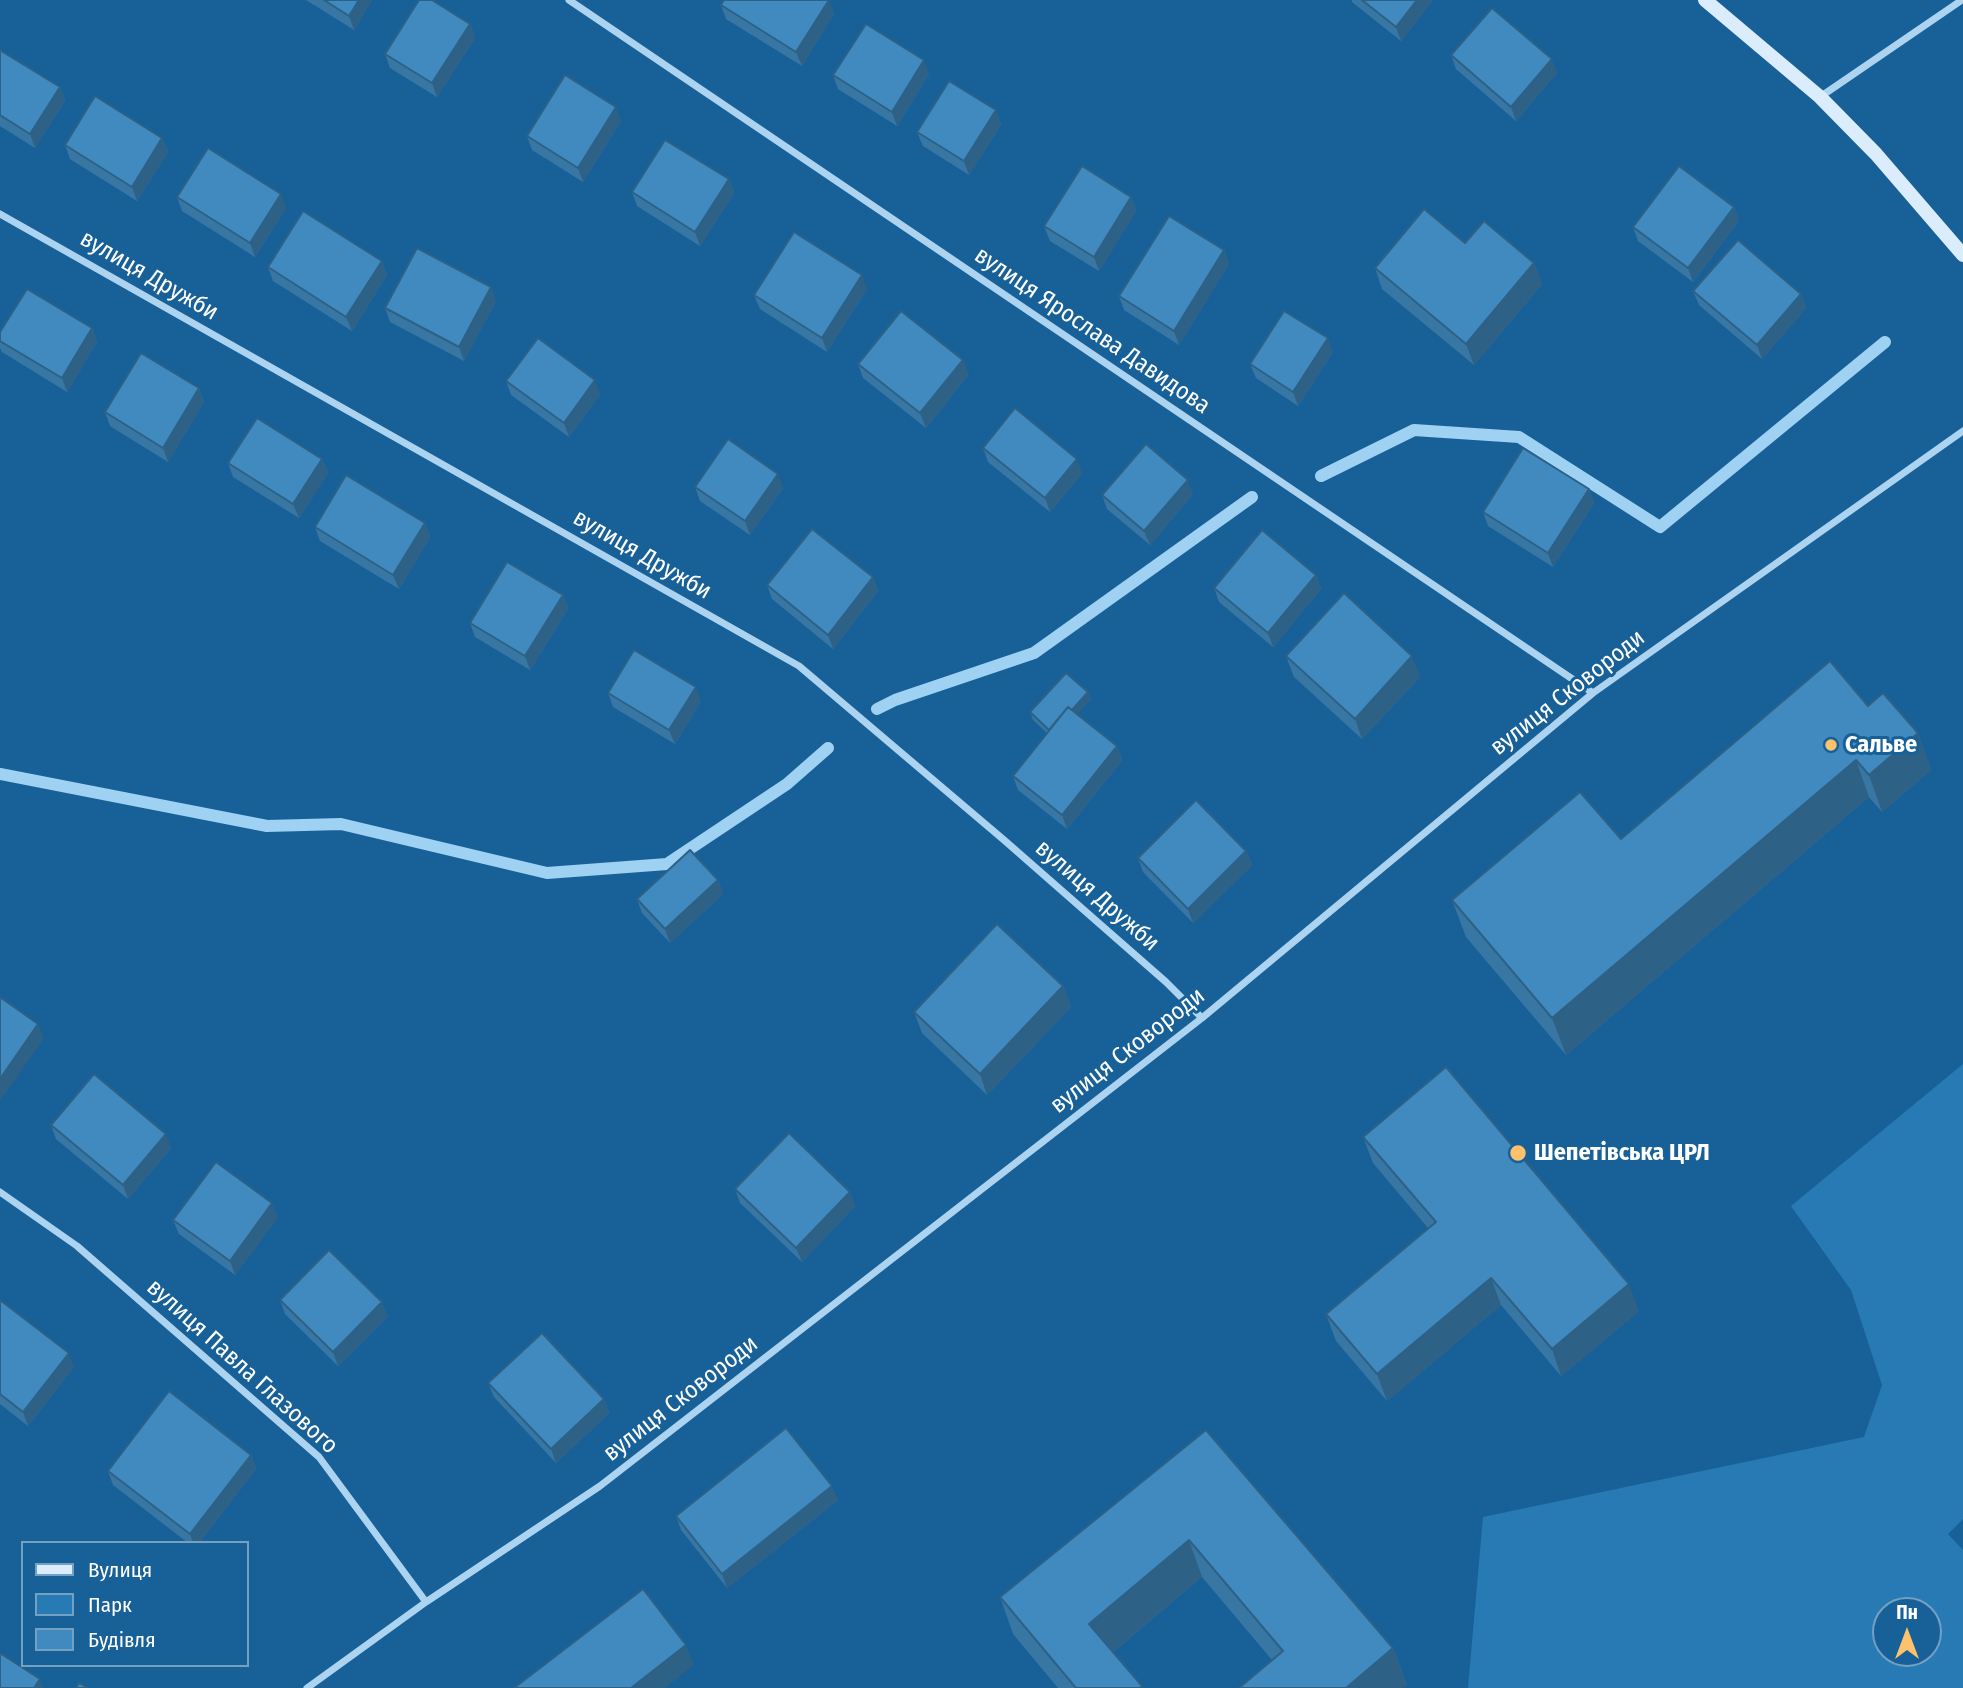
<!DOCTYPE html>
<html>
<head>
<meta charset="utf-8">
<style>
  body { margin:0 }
  #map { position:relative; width:1963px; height:1688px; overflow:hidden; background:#186198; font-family:"Fira Sans Condensed",sans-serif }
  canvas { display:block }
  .legend { position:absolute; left:21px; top:1541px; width:228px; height:126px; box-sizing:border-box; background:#186198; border:2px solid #74a0c1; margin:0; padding:9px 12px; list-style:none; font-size:21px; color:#fff }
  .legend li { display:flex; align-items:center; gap:14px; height:35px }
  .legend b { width:35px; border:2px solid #74a0c1 }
  .north { position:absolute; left:1872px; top:1597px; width:70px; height:70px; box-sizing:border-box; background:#186198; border:2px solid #74a0c1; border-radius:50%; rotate:0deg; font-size:19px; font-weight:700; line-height:28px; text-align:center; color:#fff }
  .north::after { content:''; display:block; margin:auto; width:24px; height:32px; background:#ffc26c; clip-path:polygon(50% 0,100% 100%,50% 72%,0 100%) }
</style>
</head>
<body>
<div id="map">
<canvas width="1963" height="1688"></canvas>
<ul class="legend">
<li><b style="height:9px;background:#dbedfc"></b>Вулиця</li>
<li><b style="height:19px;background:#287ab4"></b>Парк</li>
<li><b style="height:19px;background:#418abf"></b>Будівля</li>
</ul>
<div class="north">Пн</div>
</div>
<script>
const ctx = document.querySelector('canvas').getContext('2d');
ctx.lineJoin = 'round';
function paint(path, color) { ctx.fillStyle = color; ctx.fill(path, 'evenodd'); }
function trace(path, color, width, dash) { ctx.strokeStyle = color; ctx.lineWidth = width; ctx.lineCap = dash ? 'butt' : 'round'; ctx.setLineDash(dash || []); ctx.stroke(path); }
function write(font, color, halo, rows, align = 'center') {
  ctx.font = font + ' "Fira Sans Condensed",sans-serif'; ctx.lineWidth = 6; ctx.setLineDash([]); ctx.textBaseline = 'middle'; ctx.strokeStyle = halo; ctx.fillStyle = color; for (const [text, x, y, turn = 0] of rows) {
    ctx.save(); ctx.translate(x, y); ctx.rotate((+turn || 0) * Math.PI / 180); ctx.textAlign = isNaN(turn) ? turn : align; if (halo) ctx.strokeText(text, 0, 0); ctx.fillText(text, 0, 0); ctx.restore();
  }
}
const green = new Path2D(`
  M1963,1064V1519L1948,1534L1963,1550V1688H1468L1483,1517L1864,1437L1882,1385L1851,1290L1791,1206ZM1886,1611H1928V1653H1886Z`);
const stream = new Path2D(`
  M1321,476L1414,430L1519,437L1660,527L1885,342
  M877,709L895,700L1034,653L1252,497
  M0,774L267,826L341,824L547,873L667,864L787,784L828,748`);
const minor = new Path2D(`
  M569,0L1593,693
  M1820,97L1962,0
  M0,214L799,666L1004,840L1166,982L1202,1018
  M0,1192L77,1246L319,1457L426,1602
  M307,1688L426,1602L600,1486L1202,1018L1593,693L1963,431`);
const secondary = new Path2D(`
  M1705,0L1820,97L1876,154L1963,255`);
const wall = new Path2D(`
  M306,0H372L354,30Z
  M1352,0H1433L1401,41L1352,2Z
  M721,5L834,13L802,66L726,19Z
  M470,24L475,38L437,97L390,68L385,54Z
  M0,50L60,87L65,101L35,148L0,126Z
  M1451,55L1557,73L1516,121L1456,69Z
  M929,74L897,126L838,89L833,75Z
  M996,110L1001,125L969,175L923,146L917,132Z
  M621,121L583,182L532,150L527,136Z
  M162,138L168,152L137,201L70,159L65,145Z
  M729,179L734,193L700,246L637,206L632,192Z
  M177,197L286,208L255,257L182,211Z
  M1131,197L1136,211L1099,271L1050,241L1044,226Z
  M1734,207L1739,221L1693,282L1638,241L1633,227Z
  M1465,243L1534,263L1542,284L1474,365L1382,289L1375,268Z
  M1224,250L1229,264L1179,345L1124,310L1119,296Z
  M382,261L387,275L352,331L273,281L268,267Z
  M867,289L827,352L760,309L754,295Z
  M1693,291L1801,294L1806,308L1762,359L1699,305Z
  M496,301L464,361L390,322L385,308Z
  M92,328L97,342L67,392L2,352L0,348V332Z
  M1333,352L1298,406L1256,378L1250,364Z
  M858,364L969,374L926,428L863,378Z
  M506,381L600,394L569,437L511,395Z
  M199,388L204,402L168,462L110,426L105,412Z
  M983,448L1082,473L1050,512L988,462Z
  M322,459L328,473L299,518L233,477L228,463Z
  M695,487L783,488L750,535L700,501Z
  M1589,489L1594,503L1553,567L1488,526L1483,512Z
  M1193,494L1150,545L1107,509L1102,495Z
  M425,523L430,537L399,589L320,541L315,527Z
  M1316,575L1321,589L1273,647L1219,602L1214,588Z
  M873,577L878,591L833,649L772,599L767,585Z
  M563,595L568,609L530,670L475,637L470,623Z
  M1286,656L1420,677L1362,739L1294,677Z
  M1088,692L1091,699L1077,714L1117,746L1122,760L1067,829L1018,790L1013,776L1047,733L1033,720L1030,712Z
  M608,693L701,701L675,744L613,707Z
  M1918,733L1931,770L1882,812L1869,797L1566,1055L1466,937L1452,900Z
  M1246,851L1252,865L1193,923L1143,872L1138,858Z
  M718,880L723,894L670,943L642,913L637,899Z
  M1063,986L1071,1007L987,1095L922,1033L914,1012Z
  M51,1125L171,1148L128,1199L56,1139Z
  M1363,1137L1639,1311L1561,1376L1501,1305L1387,1401L1336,1341L1326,1314L1428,1228L1373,1163Z
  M735,1189L850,1192L855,1206L802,1262L740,1203Z
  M278,1217L235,1275L179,1234L173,1220Z
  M0,1300L74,1367L28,1426L0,1404Z
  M280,1300L388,1316L338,1366L285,1314Z
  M488,1383L604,1399L609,1413L556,1463L494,1397Z
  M1206,1430L1393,1648L1407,1685L1272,1660L1202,1577L1113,1652L1142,1688H1058L1013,1634L1000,1597Z
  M251,1455L256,1469L199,1543H188L113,1485L108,1471Z
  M838,1500L727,1588L681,1530L676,1516Z`);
const shadedWall = new Path2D(`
  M359,0H372L354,30L349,16Z
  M829,0L834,13L802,66L796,52Z
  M1417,0H1433L1401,41L1396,27Z
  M470,24L475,38L437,97L432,83Z
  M1552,59L1557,73L1516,121L1511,107Z
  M924,60L929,74L897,126L892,112Z
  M60,87L65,101L35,148L30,134Z
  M616,107L621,121L583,182L578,168Z
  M996,110L1001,125L969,175L964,161Z
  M162,138L168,152L137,201L132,187Z
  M729,179L734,193L700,246L695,232Z
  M281,194L286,208L255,257L250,243Z
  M1131,197L1136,211L1099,271L1094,257Z
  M1734,207L1739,221L1693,282L1688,268Z
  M1224,250L1229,264L1179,345L1174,331Z
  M382,261L387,275L352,331L346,317Z
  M1534,263L1542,284L1474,365L1466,344Z
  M862,275L867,289L827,352L822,338Z
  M491,287L496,301L464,361L459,347Z
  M1801,294L1806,308L1762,359L1757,345Z
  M92,328L97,342L67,392L62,378Z
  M1328,338L1333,352L1298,406L1293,392Z
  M963,360L969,374L926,428L920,413Z
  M595,380L600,394L569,437L564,423Z
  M199,388L204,402L168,462L163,448Z
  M322,459L328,473L299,518L293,504Z
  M1077,459L1082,473L1050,512L1045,498Z
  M778,474L783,488L750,535L745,521Z
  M1188,480L1193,494L1150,545L1144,531Z
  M1589,489L1594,503L1553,567L1548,553Z
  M425,523L430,537L399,589L393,575Z
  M1316,575L1321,589L1273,647L1268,633Z
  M873,577L878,591L833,649L828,635Z
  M563,595L568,609L530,670L525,656Z
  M1412,656L1420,677L1362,739L1355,719Z
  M696,687L701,701L675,744L669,730Z
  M1088,692L1091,699L1054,739L1052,732Z
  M1918,733L1931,770L1882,812L1869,775Z
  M1117,746L1122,760L1067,829L1062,815Z
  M1856,760L1869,797L1566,1055L1552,1018Z
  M1246,851L1252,865L1193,923L1188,909Z
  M718,880L723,894L670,943L665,929Z
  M1063,986L1071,1007L987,1095L980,1074Z
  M38,1024L44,1038L0,1101V1079Z
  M166,1134L171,1148L128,1199L123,1185Z
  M850,1192L855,1206L802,1262L796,1248Z
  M272,1203L278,1217L235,1275L230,1261Z
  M1491,1278L1501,1305L1387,1401L1377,1374Z
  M1629,1284L1639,1311L1561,1376L1552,1349Z
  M382,1302L388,1316L338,1366L333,1352Z
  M69,1353L74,1367L28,1426L23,1412Z
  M604,1399L609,1413L556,1463L551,1449Z
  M251,1455L256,1469L199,1543H193L190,1534Z
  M832,1486L838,1500L727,1588L722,1574Z
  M1189,1540L1202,1577L1102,1661L1089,1624Z
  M686,1645L694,1665L665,1688H631Z
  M1393,1648L1407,1685L1403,1688H1346Z
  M40,1679L43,1688H34Z`);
const building = new Path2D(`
  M324,0H359L349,16Z
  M419,0H432L470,24L432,83L385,54Z
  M724,0H829L796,52L721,5Z
  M1362,0H1417L1396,27Z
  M1492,8L1552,59L1511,107L1451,55Z
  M866,24L924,60L892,112L833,75Z
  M0,50L60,87L30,134L0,115Z
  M565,75L616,107L578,168L527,136Z
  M949,81L996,110L964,161L917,132Z
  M95,96L162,138L132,187L65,145Z
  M665,140L729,179L695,232L632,192Z
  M208,148L281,194L250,243L177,197Z
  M1082,166L1131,197L1094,257L1044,226Z
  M1679,166L1734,207L1688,268L1633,227Z
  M1424,209L1465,243L1484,221L1534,263L1466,344L1375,268Z
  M303,211L382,261L346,317L268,267Z
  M1169,216L1224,250L1174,331L1119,296Z
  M794,232L862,275L822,338L754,295Z
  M1738,240L1801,294L1757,345L1693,291Z
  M417,248L491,287L459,347L385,308Z
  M27,289L92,328L62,378L0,341V332Z
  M901,311L963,360L920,413L858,364Z
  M1284,311L1328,338L1293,392L1250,364Z
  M538,338L595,380L564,423L506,381Z
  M141,353L199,388L163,448L105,412Z
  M1015,408L1077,459L1045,498L983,448Z
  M257,418L322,459L293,504L228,463Z
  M728,439L778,474L745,521L695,487Z
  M1146,444L1188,480L1144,531L1102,495Z
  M1523,448L1589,489L1548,553L1483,512Z
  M346,475L425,523L393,575L315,527Z
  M812,529L873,577L828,635L767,585Z
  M1262,530L1316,575L1268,633L1214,588Z
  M507,562L563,595L525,656L470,623Z
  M1344,593L1412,656L1355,719L1286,656Z
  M634,650L696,687L669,730L608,693Z
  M1830,661L1868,706L1883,693L1918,733L1869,775L1856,760L1552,1018L1452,900L1580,792L1621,839Z
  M1066,673L1088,692L1072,710L1068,707L1049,730L1030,712Z
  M1068,707L1117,746L1062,815L1013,776Z
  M1196,800L1246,851L1188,909L1138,858Z
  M690,850L718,880L665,929L637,899Z
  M997,924L1063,986L980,1074L914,1012Z
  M0,997L38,1024L0,1079Z
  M1446,1067L1629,1284L1552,1349L1491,1278L1377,1374L1326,1314L1436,1222L1363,1137Z
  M94,1074L166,1134L123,1185L51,1125Z
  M789,1133L850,1192L796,1248L735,1189Z
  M216,1162L272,1203L230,1261L173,1220Z
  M329,1250L382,1302L333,1352L280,1300Z
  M0,1300L69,1353L23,1412L0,1394Z
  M542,1333L604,1399L551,1449L488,1383Z
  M169,1391L251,1455L190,1534L108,1471Z
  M786,1428L832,1486L722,1574L676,1516Z
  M1206,1430L1393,1648L1346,1688H1239L1283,1651L1189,1540L1089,1624L1142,1686L1140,1688H1076L1000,1597Z
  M643,1589L686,1645L631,1688H514Z
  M0,1653L40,1679L34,1688H0Z
  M79,1683L88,1688H76Z`);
const markers = [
  [1831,745,7,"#ffc26c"],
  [1518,1153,9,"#ffc26c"]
];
const streetNames = [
  ["вулиця Дружби",149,276,30],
  ["вулиця Ярослава Давидова",1092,331,34],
  ["вулиця Дружби",642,555,30],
  ["вулиця Сковороди",1568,693,-38],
  ["вулиця Дружби",1097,896,41],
  ["вулиця Сковороди",1128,1051,-38],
  ["вулиця Павла Глазового",242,1367,42],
  ["вулиця Сковороди",681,1399,-38]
];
const poiNames = [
  ["Сальве",1845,745],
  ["Шепетівська ЦРЛ",1534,1153]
];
paint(green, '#287ab4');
trace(stream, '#9fd1f3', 12);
trace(minor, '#acd4f1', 7);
trace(secondary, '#dbedfc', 14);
paint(wall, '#3877a4');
paint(shadedWall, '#2e6186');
paint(building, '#418abf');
trace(building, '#2e6186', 2);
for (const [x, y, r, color] of markers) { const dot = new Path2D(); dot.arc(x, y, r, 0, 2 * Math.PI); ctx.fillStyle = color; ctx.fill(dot); trace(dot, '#186198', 2.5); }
write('24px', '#fff', '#186198', streetNames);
write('bold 24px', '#fff', '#186198', poiNames, 'left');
</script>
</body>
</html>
